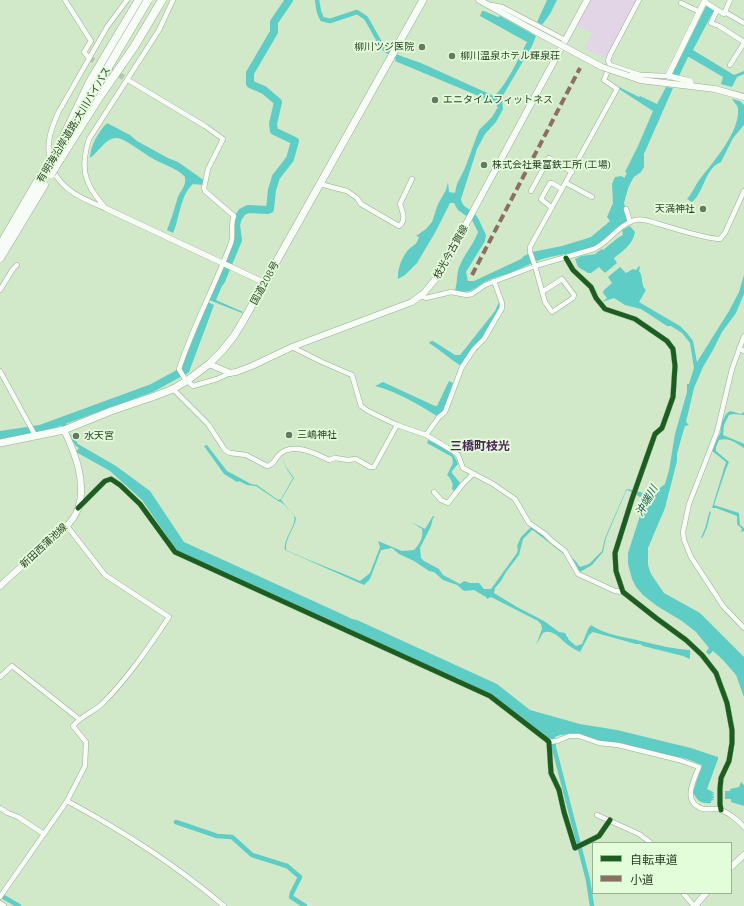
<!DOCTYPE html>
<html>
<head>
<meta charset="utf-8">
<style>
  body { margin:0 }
  #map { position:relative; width:744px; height:906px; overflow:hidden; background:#d1e9c9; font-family:"IBM Plex Serif","Noto Sans JP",serif }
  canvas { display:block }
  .legend { position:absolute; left:592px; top:842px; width:140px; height:52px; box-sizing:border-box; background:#e3fddb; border:1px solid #9ab193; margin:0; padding:5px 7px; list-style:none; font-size:12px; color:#2d3e27 }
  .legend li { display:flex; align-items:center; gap:8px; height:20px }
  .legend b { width:20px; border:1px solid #9ab193 }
</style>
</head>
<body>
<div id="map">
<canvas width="744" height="906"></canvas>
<ul class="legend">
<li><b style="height:5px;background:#1b5e20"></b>自転車道</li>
<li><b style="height:5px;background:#8d6e63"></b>小道</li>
</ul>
</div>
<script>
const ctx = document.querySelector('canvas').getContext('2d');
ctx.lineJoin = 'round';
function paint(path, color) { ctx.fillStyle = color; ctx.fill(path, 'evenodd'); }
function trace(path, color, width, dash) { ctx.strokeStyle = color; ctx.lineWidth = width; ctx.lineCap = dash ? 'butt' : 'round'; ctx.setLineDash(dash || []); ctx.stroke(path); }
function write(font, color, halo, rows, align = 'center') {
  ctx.font = font + ' "IBM Plex Serif","Noto Sans JP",serif'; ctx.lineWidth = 3.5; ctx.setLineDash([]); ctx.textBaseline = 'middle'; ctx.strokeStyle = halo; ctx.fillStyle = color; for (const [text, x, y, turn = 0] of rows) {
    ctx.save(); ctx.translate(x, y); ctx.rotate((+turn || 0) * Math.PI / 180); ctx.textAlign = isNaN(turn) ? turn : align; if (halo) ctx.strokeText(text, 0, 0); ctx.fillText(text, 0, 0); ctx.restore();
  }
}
const green = new Path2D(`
  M590,0H636L607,59L584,48L592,33L576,25Z`);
const water = new Path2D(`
  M547,0H557L550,14L542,25L537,22Z
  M706,6L714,10L693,50L734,75L744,71V74L737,77L732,87L721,84L723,77L689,57H688L679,76L672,74Z
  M482,11H484L498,17L500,16L536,36L532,46L502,97L503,109L496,122L485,134L477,149L461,199C462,208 470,208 476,215C480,221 483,229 486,235L485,241L466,272L468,281H474L521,259L524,256L532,252L562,246L591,237L610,221L607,217L613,203L612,184L615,177L621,176L630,181L624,203L628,220C618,229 608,240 597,246C581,254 563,253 546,258C534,261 523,268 512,272C505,275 495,277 489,280C475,286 472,296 455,290C458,282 456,273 460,265C465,253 474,244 478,232L472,220L458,210L454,203H450L436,231L417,263L405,275L398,279C397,270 402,256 409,249C414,245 417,244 419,237L416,236L426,229L432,222L438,204L446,190L448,182L449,192L455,193L457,184L465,168L479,130L492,117L498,107L493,102L395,61L398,55L421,63L494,96C507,85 519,57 527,42L480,16Z
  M619,87L639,97L640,96L657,104L666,87L673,88L644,154V167L641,172L634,177L625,172L638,146L653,111L619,89Z
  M732,99L740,101L744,105V125L733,138L721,162C704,169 705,191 692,202L687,199C692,194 695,185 700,179C713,162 740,132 738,109C738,106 734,102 732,99Z
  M107,123L130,135L137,141L168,158L178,162L205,181L203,185L193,184C180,195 180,218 173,233L167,230C171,220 174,210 177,200C179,191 187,187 185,177C176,167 163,165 152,158C144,154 126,139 117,138C106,137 98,153 90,158C90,146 99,131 107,123Z
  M630,226L635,232C633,244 623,251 614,258L617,263L605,273L599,267L591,273H588L578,267L575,259L581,256L596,254V253L602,249L603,250L619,237L623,235L622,230Z
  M639,266L640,267L639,271C644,277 640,285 646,290L639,302L680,326L687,333L693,341L697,362L729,311L739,292L744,275V294L736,313L722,332L713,350L703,367L694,388L686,422L689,425L685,426L683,432L677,454V461L665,508L648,548V565L651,574L664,593L700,613L744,657V697L736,675L723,660L713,651L709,655L706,652L709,648L696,632L682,621L657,606L643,595L636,587L632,579L628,564V553L645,500L628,490L626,491L606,538L603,552L592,565L580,572L574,561L567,559L565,555L534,531L532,530L523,539L519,555L506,572L501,581L495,588L494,593L517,607L544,621L559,632L565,633L569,640L576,646L582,644L588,629L591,625C606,635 624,637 641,641C658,645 673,649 690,650V659L683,656L643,646L640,644H636L593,632L589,635L580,652C576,650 572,648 568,645C561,640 553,628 543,633L536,645L542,629L541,624L538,621L491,597L487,599L486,597L474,590L464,591L457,585L443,580L434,572L429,571L414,561L399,554L392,548L381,550L370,579L364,585L285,550C283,539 297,525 294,516C293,513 290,511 288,509C285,505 282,502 278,501L256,486L247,485L239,481L237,482L224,474L204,446L207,445L227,471L251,484L257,485L278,500L281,499L293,478L286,468L282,454L286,467L294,478L281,500L296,518C295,528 285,538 286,550C310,561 335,570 360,581L370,573L380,547L378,541L402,551L414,550C419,545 424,537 422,529L411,522L425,529L433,516L435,517L433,518L431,526L420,548L421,558L424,561L439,569L443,575L460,584L464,581L470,583H479L484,589H491L517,553L518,549L517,546L521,537L531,527L536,529L548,541L566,554L569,558C575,558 576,562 580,567L589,564L602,551L605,538L626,490L628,489L648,494L653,493L665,484L669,470L675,434L687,392V384H689L694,368L690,343L682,333L671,326H667L641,309L625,305L614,298L602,302L607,298L603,293L604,290L612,283L608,277L620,267L626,273L633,269L636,270Z
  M222,270L228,272L216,300L243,312L242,313L209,300Z
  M208,302L214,305L189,372L185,375L181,369Z
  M499,302V308L485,336L473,347L461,366C450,359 440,350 429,343L431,341H433L455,355H460L495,311Z
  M449,381L453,383L443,412L437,416C417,404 398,392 375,386L383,382L435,406H437Z
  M730,411L741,414L744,412V415L734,414L729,415L724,425L723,435L742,443L744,444V448C736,443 729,437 719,440L716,447V451L729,462L726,469L714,505L739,513L740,525L744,528V531L741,532L742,529L737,524V516L716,508H712L726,462L711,450L715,441L720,434L722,422L726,414Z
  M72,434L78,444L116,466L150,491L184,542L344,615L352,619L357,620L497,684L530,710L580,724L617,730L691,748L718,757V759L707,789L713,792L714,793H711L714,794V795L711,796H714V798H711L714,799L713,800L711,801V803C701,804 697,801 693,792L702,765L687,759L679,757L678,758L601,742L571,734L560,735L550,739L545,736L492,695L461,681L459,678L454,677L352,631L348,628L339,625L177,551L142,500L110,471L76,452L79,448L76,446L69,436Z
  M428,440C441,446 453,449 458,464L452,471V473L461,484L454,491L452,489C454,485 451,478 447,475L453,463L452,457L427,443Z
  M741,782L744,785V806L731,802V799H725V791H730V789L739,787Z`);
const stream = new Path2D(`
  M702,537L706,528L710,512`);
const canal = new Path2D(`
  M317,0L319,12L322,19L330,21L357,12L366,18L383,48L402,60
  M62,422L64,425
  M553,739L554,748L588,880L592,906
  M176,822L217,836L232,837L252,855L287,866L300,877L292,893L291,897L305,906
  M0,895L19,906`);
const river = new Path2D(`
  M623,189L635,166
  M221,281L238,240L236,225L238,218L242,212L248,209L268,210L270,209L272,190L276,177L290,159L295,141L274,131L273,124L278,102L264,90L250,84V73L274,32V22L289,0
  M0,435L40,429L152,388L185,370L186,367`);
const tertiaryTunnel = new Path2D(`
  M89,58L128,80`);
const minor = new Path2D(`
  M65,0L91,41L84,52L89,58
  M705,2L724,14L730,0
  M681,3L700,12
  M491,5L502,7L565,40
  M717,10L711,23L719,26L744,42
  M725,12L744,23
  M610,65L640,75L668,76
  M730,65L744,43
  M128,80L205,126L223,139L208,169L204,188L205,191L234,216C230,225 234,235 231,243C215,286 193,326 179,369L185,379L193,386L217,379L230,373
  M51,163C45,145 51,129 58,113L107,27L127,0
  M53,170C63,192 86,200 107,209
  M566,183L592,197
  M320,184L347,191L357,198L361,204L399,226C407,220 402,211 400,204L412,179
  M531,191L549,158L572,172
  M104,206C84,184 80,168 89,139L159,30L173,0
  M552,208L541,199L550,183H552L562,189
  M626,209L630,222
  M566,258L573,270L591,287L596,298L605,309L635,319L667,341L673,349L675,366L673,397L662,428L655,434L632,499L615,553L616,571L623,592L656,618L686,640L702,655L716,673L727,703L732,730V743L729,761L721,778L720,789V804L721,810
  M0,290L13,269L17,265
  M542,292L562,279L574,295L573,298L552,312L545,302L535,266L530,252V247L617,89L604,80L610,65L608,61L610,55L639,0
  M421,296L426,298L451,292L467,295L472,294L485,285L535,266L594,249C609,242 618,225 635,220C643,218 651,222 659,224C672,228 707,239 720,239L725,233L744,191
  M744,336L732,369L717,432L689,504L683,532L684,540L691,557L723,606L744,628
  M292,347L322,362L352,375L361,406L368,411L397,425L426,435L453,451L458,455L463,468L493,484L515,499L529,523L545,534L552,541L565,551L578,574L615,591L623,592
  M739,348L744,351
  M0,371L35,435
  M173,389L208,424L225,450L230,453L246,455L267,466C273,465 274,461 278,456C291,441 315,453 329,460L335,458L348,460L356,459L370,467H374L397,425
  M426,435L439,417L445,412L462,367L474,349L484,339L502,308V303L494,281
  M434,492L441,500L448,503L462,485L473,474
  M78,508L105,481L111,479L120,485L140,504L175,552L490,696L547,740L549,742L551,773L559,790L564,812L575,848L599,836L610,820
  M0,677L12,666L79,719
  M549,742L557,741L569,736H579L599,743L618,745L679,760L699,767C694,780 681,802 703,809C709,810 716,808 721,810C729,813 739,821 744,827
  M67,801C123,831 176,865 224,906
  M0,808L8,813L18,817L44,834
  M597,815L639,834L651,843
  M683,893L694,906
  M0,897L67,801L85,766L86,742L73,726C82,715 92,713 102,704C128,678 149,647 169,617L105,575L67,526`);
const tertiary = new Path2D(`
  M692,86L690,81L668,76L705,0
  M107,209L265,283`);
const secondary = new Path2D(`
  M479,0L533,30
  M629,76L640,80L715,89L744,97
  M209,364L230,373L236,372L252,366L292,347L412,302L424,293L438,276L587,0
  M0,586C14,573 29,560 43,547C55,536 72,525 78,509C87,483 75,453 64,430
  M731,867L744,855
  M0,904L3,906
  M695,906L706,893`);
const trunk = new Path2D(`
  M0,443L64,430L111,411L155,396L173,389L188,380L209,364L222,351L234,336L242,323L423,0`);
const motorway = new Path2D(`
  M63,138L91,80L139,0
  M60,159L98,99L134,47L162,0
  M0,246L39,179
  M0,258L44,185`);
const secondaryBridge = new Path2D(`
  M533,30L602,67L629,76`);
const motorwayBridge = new Path2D(`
  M51,174L60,159
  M40,182L148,0`);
const quiet = new Path2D(`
  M472,275L580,68`);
const cycleway = new Path2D(`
  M566,258L573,270L591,287L596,298L605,309L635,319L667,341L673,349L675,366L673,397L662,428L655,434L632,499L615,553L616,571L623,592L656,618L686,640L702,655L716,673L727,703L732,730V743L729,761L721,778L720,789V804L721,810
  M78,508L105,481L111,479L120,485L140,504L175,552L490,696L547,740L549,742L551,773L559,790L564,812L575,848L599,836L610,820`);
const markers = [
  [422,47,4,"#667a60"],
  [452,56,4,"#667a60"],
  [435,100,4,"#667a60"],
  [484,165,4,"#667a60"],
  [703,209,4,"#667a60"],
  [289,435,4,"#667a60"],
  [76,436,4,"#667a60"]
];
const poiNames = [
  ["柳川ツジ医院",414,47,"right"],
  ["柳川温泉ホテル輝泉荘",460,56],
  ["エニタイムフィットネス",443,100],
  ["株式会社乗富鉄工所 (工場)",492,165],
  ["天満神社",695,209,"right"],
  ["三嶋神社",297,435],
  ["水天宮",84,436]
];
const streetNames = [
  ["有明海沿岸道路;大川バイパス",74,125,-59],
  ["枝光今古賀線",451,252,-61],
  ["国道208号",265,283,-61],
  ["新田西蒲池線",44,546,-43]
];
const waterNames = [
  ["沖端川",647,501,-60]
];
const quarterNames = [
  ["三橋町枝光",480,447]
];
paint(green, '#e2d5e6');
paint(water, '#5ecdc6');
trace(stream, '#5ecdc6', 1.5);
trace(canal, '#5ecdc6', 4.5);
trace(river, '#5ecdc6', 8);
trace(tertiaryTunnel, '#b0c7a9', 5.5, [5.5, 3]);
trace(minor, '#99ac93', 5.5);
trace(tertiary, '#99ac93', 6);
trace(secondary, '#99ac93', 7);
trace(trunk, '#99ac93', 8);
trace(motorway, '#99ac93', 9);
trace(minor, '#f8fcf7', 4.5);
trace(tertiary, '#f8fcf7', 5.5);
trace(secondary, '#f8fcf7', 6);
trace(trunk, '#f8fcf7', 7);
trace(motorway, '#f8fcf7', 8);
trace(secondaryBridge, '#99ac93', 7, []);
trace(motorwayBridge, '#99ac93', 9, []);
trace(secondaryBridge, '#f8fcf7', 6);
trace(motorwayBridge, '#f8fcf7', 8);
trace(quiet, '#8d6e63', 4, [8, 4]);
trace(cycleway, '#1b5e20', 5);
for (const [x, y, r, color] of markers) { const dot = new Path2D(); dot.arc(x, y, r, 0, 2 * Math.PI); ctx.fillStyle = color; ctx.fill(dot); trace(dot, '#e3fddb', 1.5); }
write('10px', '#2d3e27', '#e3fddb', poiNames, 'left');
write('10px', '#2d3e27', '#e3fddb', streetNames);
write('italic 11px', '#185355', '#e3fddb', waterNames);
write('bold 12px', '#4d2459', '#e3fddb', quarterNames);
</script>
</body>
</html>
